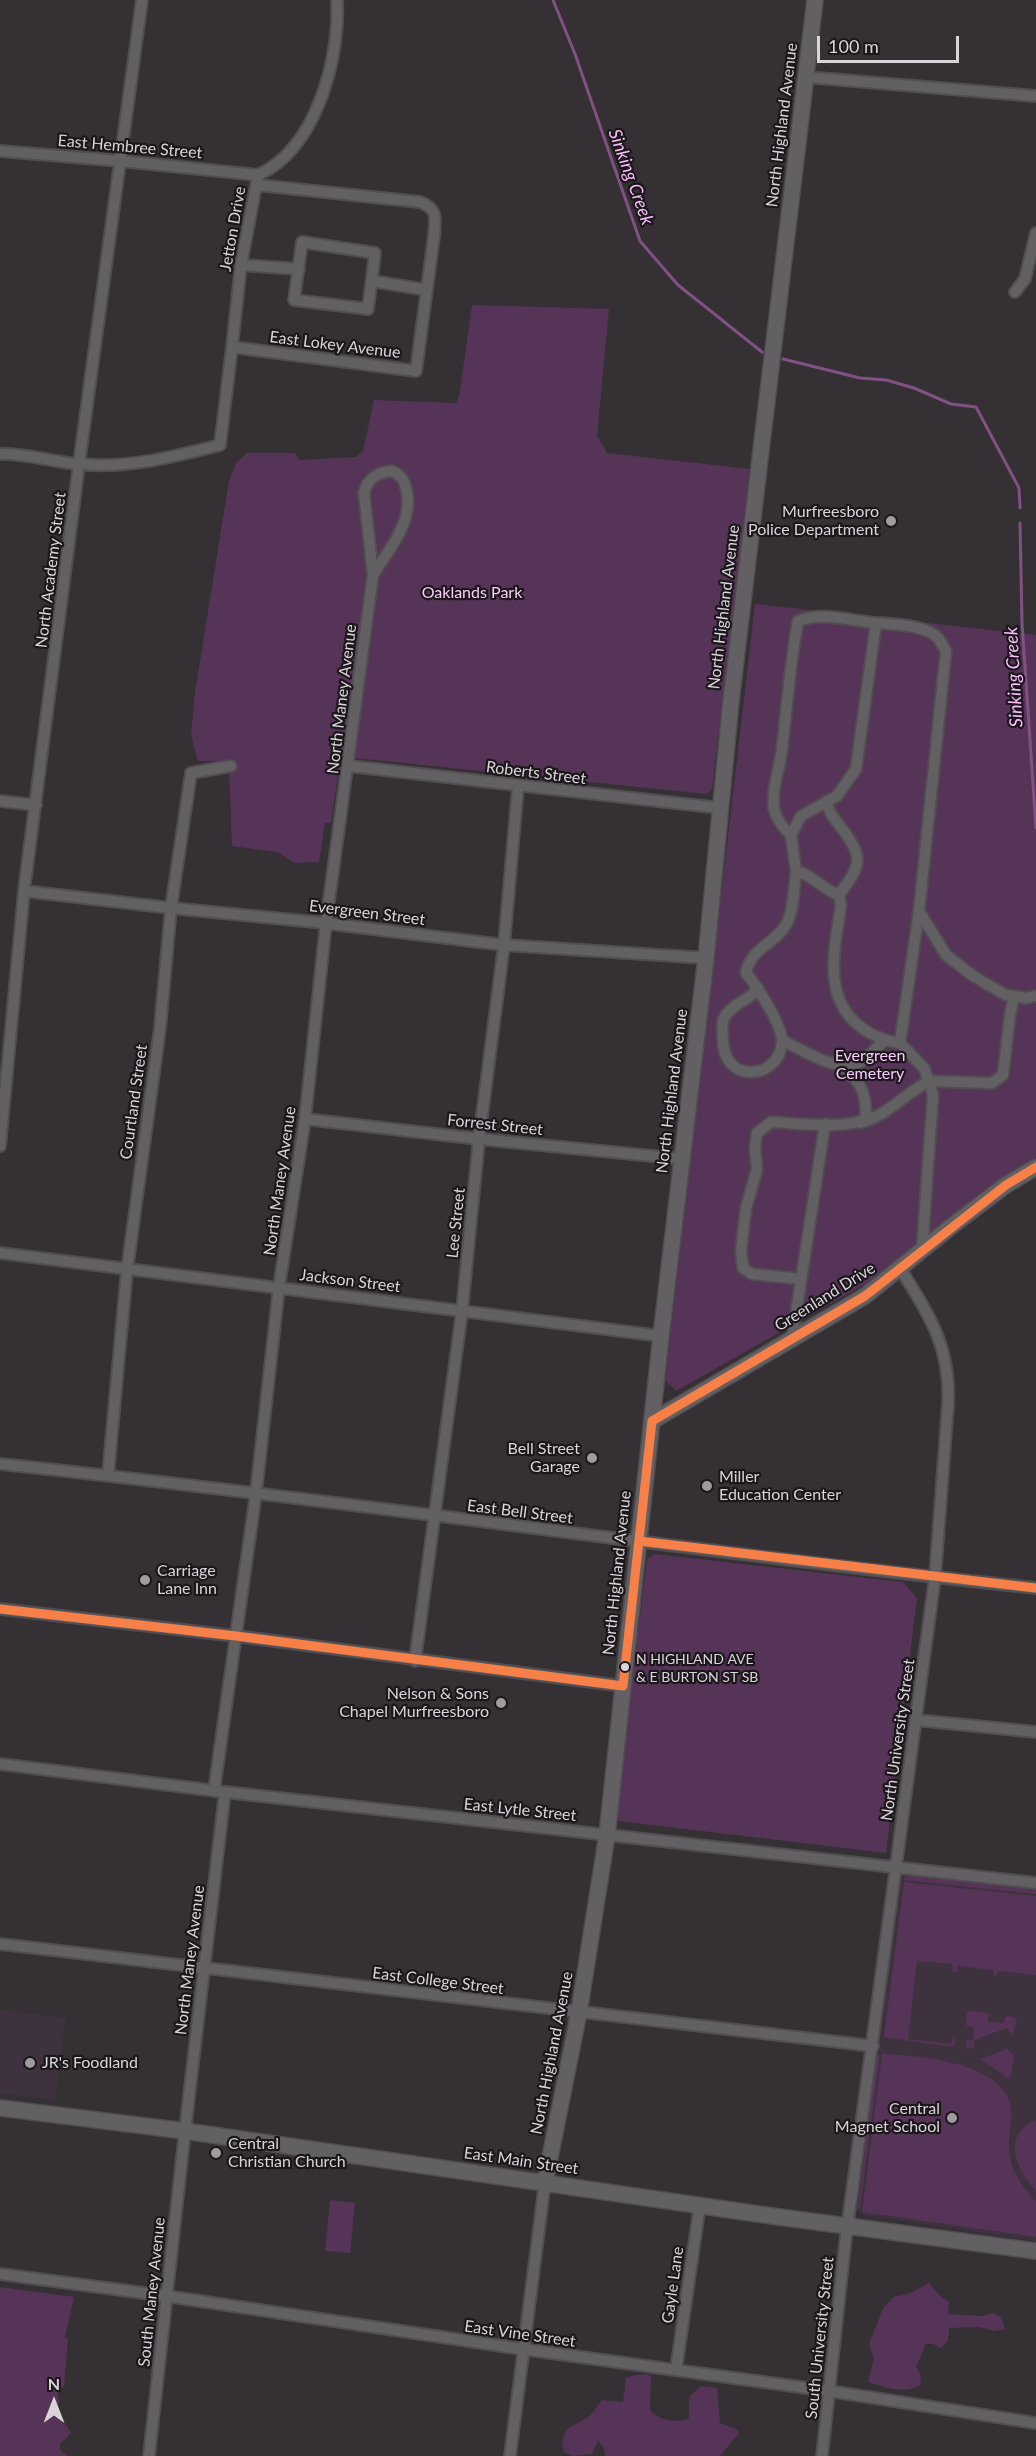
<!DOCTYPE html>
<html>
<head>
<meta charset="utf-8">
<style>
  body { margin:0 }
  #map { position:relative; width:1036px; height:2456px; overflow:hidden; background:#343034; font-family:Lato,sans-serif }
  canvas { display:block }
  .north { position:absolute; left:24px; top:2372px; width:60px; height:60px; -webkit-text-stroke:4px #1b171b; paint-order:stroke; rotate:0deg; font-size:16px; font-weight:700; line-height:24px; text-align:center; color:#dad4da }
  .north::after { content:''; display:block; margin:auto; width:21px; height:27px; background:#dad4da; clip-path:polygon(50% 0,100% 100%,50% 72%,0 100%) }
  .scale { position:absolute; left:817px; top:36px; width:142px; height:27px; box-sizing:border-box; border:3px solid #dad4da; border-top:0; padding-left:8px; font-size:18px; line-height:21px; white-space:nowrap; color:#dad4da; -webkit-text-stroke:4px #1b171b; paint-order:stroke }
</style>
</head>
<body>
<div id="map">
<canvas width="1036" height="2456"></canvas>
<div class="north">N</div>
<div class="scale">100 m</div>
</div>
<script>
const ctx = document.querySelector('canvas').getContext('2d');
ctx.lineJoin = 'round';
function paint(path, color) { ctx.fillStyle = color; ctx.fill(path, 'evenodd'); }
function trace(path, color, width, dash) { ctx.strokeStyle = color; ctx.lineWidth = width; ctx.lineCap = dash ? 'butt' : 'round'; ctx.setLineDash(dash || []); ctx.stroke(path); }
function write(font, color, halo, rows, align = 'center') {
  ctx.font = font + ' Lato,sans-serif'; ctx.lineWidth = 4.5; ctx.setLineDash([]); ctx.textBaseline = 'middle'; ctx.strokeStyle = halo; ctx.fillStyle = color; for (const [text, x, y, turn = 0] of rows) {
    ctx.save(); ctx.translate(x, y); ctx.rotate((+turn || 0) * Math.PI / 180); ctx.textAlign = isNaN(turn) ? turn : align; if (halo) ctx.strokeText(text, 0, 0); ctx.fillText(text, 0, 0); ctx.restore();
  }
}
const built = new Path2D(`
  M905,1875L1036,1890V2241L864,2215L858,2210L898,1886L899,1879Z
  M0,2010L66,2018L55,2100L0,2093Z`);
const green = new Path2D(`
  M472,305L609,309L597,436L607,453L750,469L712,790L706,794L345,757L338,775L331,823H325L319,862L295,863L277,852L232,846L229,772L227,761H198L191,736L195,692L229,481L236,463L247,453H295L299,460L356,457L363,451L374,400L456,403L459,397Z
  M755,604L1036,635V1157L983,1191L867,1283L676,1391L665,1380Z
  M654,1554L903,1582L917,1598L886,1853L618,1821L616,1818L647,1559Z
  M905,1875L1036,1890V1894L904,1880Z
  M904,1882L1036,1896V1975L998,1971L995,1978L993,1970L958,1966L957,1972H953L952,1964L917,1961L908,2039L951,2044L954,2036L955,2043L952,2047L884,2037Z
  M969,2011L988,2013V2021L1003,2023L1006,2016L1014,2017L1017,2020L1012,2036L1007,2028L974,2040V2048L966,2049V2041L973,2040L974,2028L966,2025L967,2012Z
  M1007,2049L1014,2056L1010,2079L980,2059Z
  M880,2054L860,2207L859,2212L858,2207L876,2058Z
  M882,2054C917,2055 1005,2062 1011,2108C1012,2118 1010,2130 1009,2140C1007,2165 1020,2185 1036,2202V2237L862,2212Z
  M1036,2120V2191C1017,2170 1000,2135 1036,2120Z
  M330,2200L355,2203L350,2253L325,2251Z
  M929,2283L941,2297L949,2302L948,2314L983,2316L993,2313L1001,2317L1005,2329L994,2331L979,2327L949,2328L948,2341L941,2348L933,2344H926L916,2367L921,2375L920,2385C904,2395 885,2387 868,2382L874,2358L869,2344L883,2308L894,2297L908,2294Z
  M0,2287L74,2297L65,2337L68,2339L64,2386L58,2393L59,2402L56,2411L71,2433L60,2444V2450L68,2456H0Z
  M647,2374L651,2377L650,2410C660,2421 676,2424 689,2418V2397L701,2386L717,2388L720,2423L736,2429L739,2433L720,2456H605L604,2448L598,2441L592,2454L573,2456L564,2452L562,2440L567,2429L590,2416L602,2400L623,2402L626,2378L635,2375Z`);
const stream = new Path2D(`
  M553,0L575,54L640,241L678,285L762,352
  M783,359L860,378L886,380L914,388L951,404L976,407L1019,488L1020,508
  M1020,523L1022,623L1036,828`);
const street = new Path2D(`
  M805,77L1036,96
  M0,151L121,161L258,175
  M302,242L375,253L368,309L294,300Z
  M241,265L299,269
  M372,281L427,290
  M1015,292L1025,279L1036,233
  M232,347L241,265L258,175C316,149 340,59 337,0
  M0,454C26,453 52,462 78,464C127,469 173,457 220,445L232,347L416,371L434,236C435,218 439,210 420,202L257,185
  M392,471C400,474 404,479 406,488C415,521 389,549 373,575L364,493C367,479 378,472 392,471Z
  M349,766L720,808
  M0,801L36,805
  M827,801C828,812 833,817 840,826C864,857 862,864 839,895C823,890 812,874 796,871L791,835L801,816L837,796L856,769L876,623C892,624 926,625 938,638C941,641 943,647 946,651L919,911L946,955L973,976L1006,995L1026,998L1036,996
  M791,835C783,828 777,820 774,809C771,790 780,768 782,749C787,707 790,664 798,621C821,611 851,621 876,623
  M24,891L171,908L315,922L504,945L706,958
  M839,895L841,905C835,947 821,999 862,1028C874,1037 885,1041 900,1043L919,911
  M758,988C750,1001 732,1003 724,1018C721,1024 723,1034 723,1040C723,1084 779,1081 782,1042C783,1026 757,986 746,973C751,947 775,945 787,923C794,909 794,887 796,871
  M782,1040C801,1050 838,1073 859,1063C872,1057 874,1047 885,1041
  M900,1043L924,1068L929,1081L992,1083L1003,1075L1010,1015L1014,996
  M305,1119L479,1139L683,1159
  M860,1123C888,1115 903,1095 929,1081L933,1095L922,1250
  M0,1146L24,891L79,464L142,0
  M0,1253L661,1336
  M801,1279L752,1274L743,1268L741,1250L746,1208L757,1169L755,1147L757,1133L771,1122C792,1123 852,1130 866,1118C866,1089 861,1083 839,1064
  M792,1339L825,1124
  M0,1464C346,1500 690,1552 1036,1588
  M108,1475L127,1270L160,1028L171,908L191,773L231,766
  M0,1609L236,1636L623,1686
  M415,1661L462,1311L479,1139L504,945L518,787
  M916,1720L1036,1732
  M0,1764L225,1792L1036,1883
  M214,1791L256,1493L279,1287L305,1119L326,923L373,575
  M0,1944L873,2046
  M0,2274L166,2296L522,2349L829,2391L1036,2423
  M676,2370L700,2204
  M149,2456L186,2122L225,1792
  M510,2456L545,2182
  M822,2456L846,2236L935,1577L948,1404C951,1347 929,1315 900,1268`);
const secondary = new Path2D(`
  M652,1421L865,1296L953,1225L1006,1185L1036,1167
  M0,2108L185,2131L779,2217L1036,2251
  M545,2182L579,2012L607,1835L661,1336L706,958L731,701L815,0`);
const bus1 = new Path2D(`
  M639,1541L1036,1588
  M0,1609L236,1636L623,1686L652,1421L865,1296L1006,1185L1036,1167`);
const markers = [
  [891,521,6,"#a09ba0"],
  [592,1458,6,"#a09ba0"],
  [707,1486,6,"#a09ba0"],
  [145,1580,6,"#a09ba0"],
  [625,1667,5,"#dad4da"],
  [501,1703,6,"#a09ba0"],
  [30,2063,6,"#a09ba0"],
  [952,2118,6,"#a09ba0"],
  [216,2153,6,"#a09ba0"]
];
const busNames = [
  ["N HIGHLAND AVE",636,1659],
  ["& E BURTON ST SB",636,1677]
];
const streetNames = [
  ["North Highland Avenue",782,125,-83],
  ["East Hembree Street",130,147,5],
  ["Jetton Drive",233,229,-80],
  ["East Lokey Avenue",335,345,7],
  ["North Academy Street",51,570,-83],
  ["North Highland Avenue",724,607,-83],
  ["North Maney Avenue",342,699,-83],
  ["Roberts Street",536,773,7],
  ["Evergreen Street",367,913,7],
  ["North Highland Avenue",672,1091,-83],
  ["Courtland Street",134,1102,-82],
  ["Forrest Street",495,1125,6],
  ["North Maney Avenue",280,1181,-82],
  ["Lee Street",456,1223,-84],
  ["Jackson Street",350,1281,7],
  ["Greenland Drive",825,1297,-32],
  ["East Bell Street",520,1512,7],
  ["North Highland Avenue",617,1573,-84],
  ["North University Street",898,1740,-82],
  ["East Lytle Street",520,1810,6],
  ["North Maney Avenue",190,1960,-83],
  ["East College Street",438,1981,7],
  ["North Highland Avenue",552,2053,-79],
  ["East Main Street",521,2161,8],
  ["Gayle Lane",673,2285,-82],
  ["South Maney Avenue",152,2292,-84],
  ["East Vine Street",520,2334,8],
  ["South University Street",820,2338,-84]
];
const poiNames = [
  ["Murfreesboro",879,512],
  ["Police Department",879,530],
  ["Bell Street",580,1449],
  ["Garage",580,1467],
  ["Miller",719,1477,"left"],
  ["Education Center",719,1495,"left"],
  ["Carriage",157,1571,"left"],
  ["Lane Inn",157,1589,"left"],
  ["Nelson & Sons",489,1694],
  ["Chapel Murfreesboro",489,1712],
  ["JR's Foodland",42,2063,"left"],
  ["Central",940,2109],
  ["Magnet School",940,2127],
  ["Central",228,2144,"left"],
  ["Christian Church",228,2162,"left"]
];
const parkNames = [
  ["Oaklands Park",472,593],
  ["Evergreen",870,1056],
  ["Cemetery",870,1074]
];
const waterNames = [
  ["Sinking Creek",631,177,70],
  ["Sinking Creek",1014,677,-93]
];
paint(built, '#3d323e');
paint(green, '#563457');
trace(stream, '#805183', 3);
trace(street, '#514d51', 14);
trace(secondary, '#514d51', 18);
trace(street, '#636063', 10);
trace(secondary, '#636063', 15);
trace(bus1, '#f78048', 9);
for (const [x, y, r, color] of markers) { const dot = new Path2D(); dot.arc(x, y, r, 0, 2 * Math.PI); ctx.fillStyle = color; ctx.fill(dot); trace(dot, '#1b171b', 2); }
write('14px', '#dad4da', '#1b171b', busNames, 'left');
write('16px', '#dad4da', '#1b171b', streetNames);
write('16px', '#dad4da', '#1b171b', poiNames, 'right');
write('16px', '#faccfc', '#1b171b', parkNames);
write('italic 18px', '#fbbefd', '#1b171b', waterNames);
</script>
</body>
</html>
